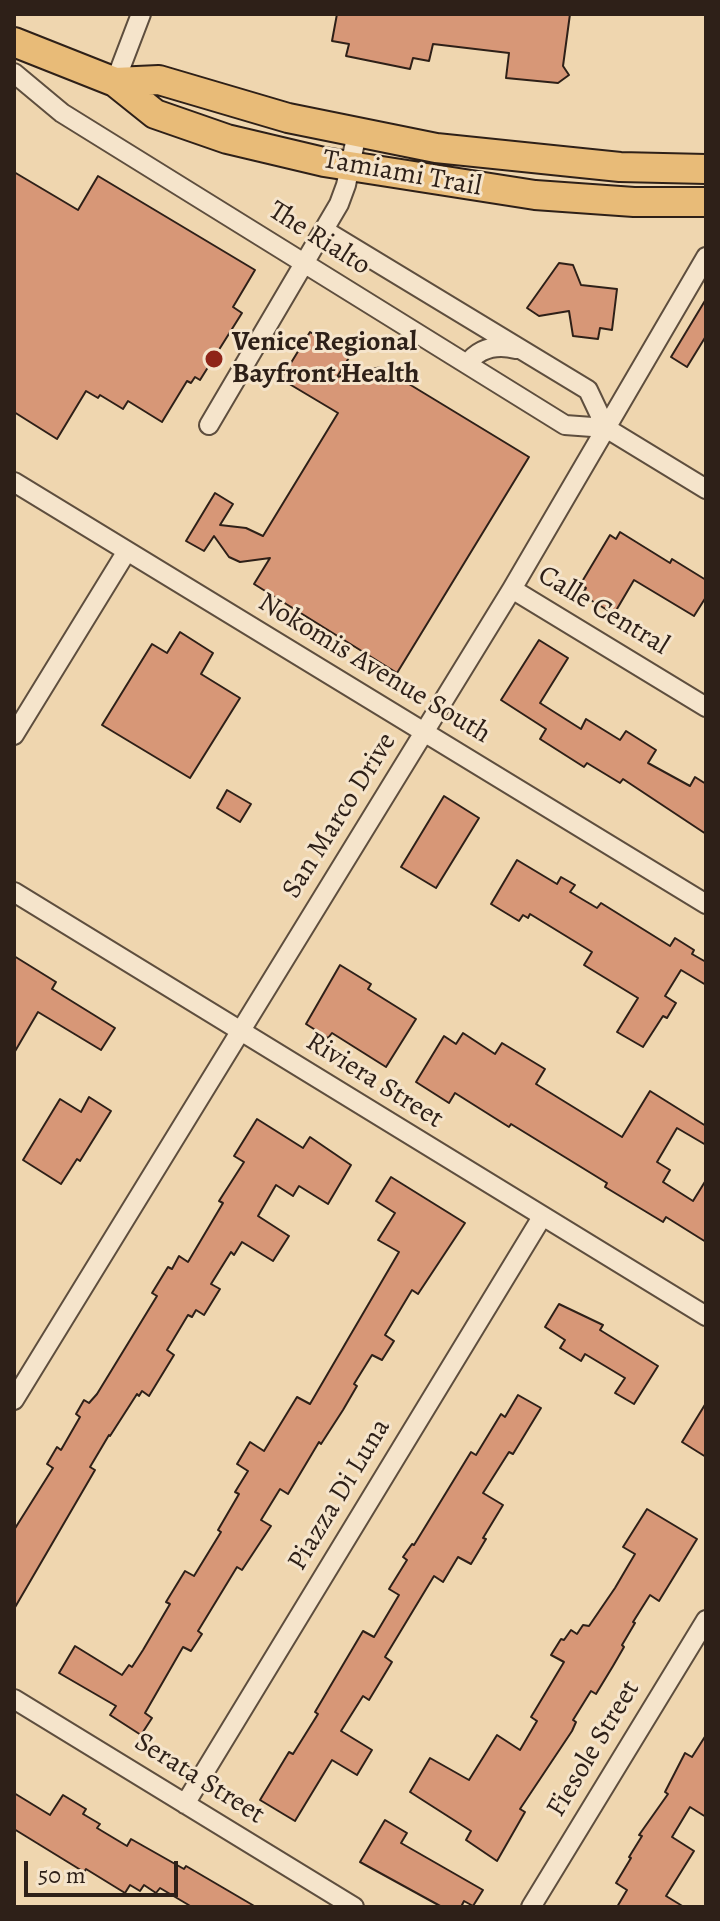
<!DOCTYPE html>
<html>
<head>
<meta charset="utf-8">
<style>
  body { margin:0 }
  #map { position:relative; width:720px; height:1921px; overflow:hidden; background:#efd6af; font-family:Alegreya,serif }
  canvas { display:block }
  .frame { position:absolute; inset:0; border:16px solid #2e2018; pointer-events:none }
  .scale { position:absolute; left:24px; top:1861px; width:154px; height:36px; box-sizing:border-box; border:4px solid #2e2018; border-top:0; padding-left:10px; font-size:24px; line-height:28px; white-space:nowrap; color:#2e2018; -webkit-text-stroke:6px #f5e4cb; paint-order:stroke }
</style>
</head>
<body>
<div id="map">
<canvas width="720" height="1921"></canvas>
<div class="frame"></div>
<div class="scale">50 m</div>
</div>
<script>
const ctx = document.querySelector('canvas').getContext('2d');
ctx.lineJoin = 'round';
function paint(path, color) { ctx.fillStyle = color; ctx.fill(path, 'evenodd'); }
function trace(path, color, width, dash) { ctx.strokeStyle = color; ctx.lineWidth = width; ctx.lineCap = dash ? 'butt' : 'round'; ctx.setLineDash(dash || []); ctx.stroke(path); }
function write(font, color, halo, rows, align = 'center') {
  ctx.font = font + ' Alegreya,serif'; ctx.lineWidth = 6; ctx.setLineDash([]); ctx.textBaseline = 'middle'; ctx.strokeStyle = halo; ctx.fillStyle = color; for (const [text, x, y, turn = 0] of rows) {
    ctx.save(); ctx.translate(x, y); ctx.rotate((+turn || 0) * Math.PI / 180); ctx.textAlign = isNaN(turn) ? turn : align; if (halo) ctx.strokeText(text, 0, 0); ctx.fillText(text, 0, 0); ctx.restore();
  }
}
const building = new Path2D(`
  M337,14H570L563,66L569,75L558,83L506,78L509,53L433,44L429,61L413,58L410,69L346,56L349,44L332,41Z
  M14,172L78,210L98,176L255,270L233,307L242,313L200,380L195,377L191,383L187,381L162,422L128,401L123,409L100,395L98,398L86,391L57,439L14,412Z
  M559,263L573,265L581,285L617,289L612,330L600,328L598,339L573,336L569,311L539,316L527,308Z
  M706,299V336L687,367L671,357Z
  M310,332L350,356L337,377L381,367L529,457L397,673L254,584L270,558L240,562L229,557L214,536L204,551L186,541L215,493L233,504L220,525L246,528L263,536L338,413L281,379Z
  M620,532L670,563L672,559L706,580V597L694,616L634,580L614,614L582,595L586,588L580,585L610,535L616,539Z
  M180,632L213,653L201,674L240,698L190,778L102,725L152,644L167,653Z
  M539,640L568,658L540,703L581,729L586,719L620,740L626,731L656,750L648,763L690,786L695,777L706,784V834L623,779L620,783L587,763L584,767L540,739L546,729L501,700Z
  M227,790L251,804L240,822L217,808Z
  M444,796L479,818L436,888L401,867Z
  M517,860L557,884L561,877L575,885L570,892L597,908L601,903L670,946L675,938L694,950L692,954L706,962V985L681,970L665,996L676,1003L667,1018L663,1016L643,1047L617,1032L638,998L584,965L592,952L530,914L528,918L523,915L519,921L491,904Z
  M14,956L56,982L52,989L115,1028L101,1050L38,1012L14,1053Z
  M340,965L371,984L368,989L416,1019L386,1067L332,1033L328,1038L306,1024Z
  M463,1033L495,1054L502,1043L545,1069L536,1084L622,1137L650,1091L706,1126V1145L677,1128L657,1162L670,1170L663,1182L693,1201L706,1180V1242L666,1217L663,1222L605,1187L607,1183L511,1124L509,1127L455,1093L449,1103L416,1082L444,1036L456,1044Z
  M89,1097L111,1111L80,1161L77,1159L61,1184L23,1160L60,1099L81,1112Z
  M257,1119L303,1148L310,1137L351,1165L328,1204L299,1186L293,1196L276,1185L258,1216L289,1236L273,1261L242,1242L234,1255L231,1252L211,1284L220,1289L204,1315L196,1310L192,1317L188,1315L167,1350L174,1355L149,1396L142,1391L139,1396L137,1394L110,1436L109,1435L90,1467L95,1470L14,1609V1530L53,1468L47,1464L57,1447L61,1450L80,1417L76,1414L84,1400L89,1403L97,1394L157,1296L152,1293L168,1267L172,1269L179,1256L188,1262L223,1203L219,1201L244,1162L234,1156Z
  M391,1177L465,1223L418,1294L412,1290L385,1335L394,1341L382,1360L372,1355L354,1384L357,1386L343,1410L321,1444L319,1442L288,1494L280,1489L261,1520L271,1526L242,1570L237,1567L198,1631L202,1634L191,1651L183,1647L145,1713L152,1718L141,1735L110,1715L116,1706L59,1673L75,1646L122,1675L129,1665L132,1667L143,1650L170,1604L166,1602L185,1571L194,1576L221,1532L218,1530L239,1494L235,1492L248,1471L237,1464L250,1442L264,1451L297,1397L310,1404L399,1252L378,1240L395,1213L376,1201Z
  M559,1304L603,1325L600,1330L658,1366L634,1404L615,1393L625,1378L585,1354L581,1361L560,1348L565,1340L545,1327Z
  M518,1395L541,1408L513,1454L509,1452L483,1493L503,1505L483,1538L486,1539L471,1564L458,1557L443,1582L434,1576L385,1657L392,1662L369,1700L363,1696L341,1731L372,1750L357,1775L332,1760L295,1821L260,1800L289,1752L293,1754L318,1714L315,1712L363,1631L374,1637L399,1595L389,1589L407,1560L403,1557L412,1544L414,1545L471,1452L476,1455L501,1414L505,1417Z
  M706,1403V1457L682,1442Z
  M647,1509L697,1539L659,1601L650,1595L633,1622L635,1623L622,1645L624,1647L613,1666L596,1694L591,1691L573,1720L576,1722L572,1731L520,1809L525,1812L497,1861L466,1840L471,1831L410,1792L430,1758L469,1780L497,1735L520,1750L537,1721L531,1717L564,1662L551,1655L561,1639L564,1640L571,1630L577,1634L583,1625L589,1626L615,1588L635,1554L623,1547Z
  M706,1735V1817L690,1807L672,1837L694,1851L666,1896L684,1907H617L627,1890L616,1883L631,1858L629,1857L642,1836L639,1835L668,1794L665,1792L685,1753L692,1757Z
  M14,1793L50,1815L63,1795L86,1809L83,1814L100,1824L97,1828L127,1846L131,1839L184,1869L186,1866L256,1907H192L160,1888L156,1893L144,1885L140,1891L130,1885L125,1893L86,1869L84,1872L14,1829Z
  M385,1820L407,1833L401,1843L483,1890L473,1906L464,1901L461,1907H442L360,1862Z`);
const street = new Path2D(`
  M14,73L62,113L565,425L606,428L706,489
  M115,82L141,14
  M324,230L588,390L606,428
  M467,364C479,348 496,344 516,349
  M209,425L339,204L346,185L357,133
  M14,482L706,904
  M512,589L706,707
  M14,735L127,551
  M14,892L706,1316
  M14,1400L512,589L706,257
  M14,1699L354,1907
  M185,1804L542,1217
  M531,1907L706,1620`);
const primary = new Path2D(`
  M14,42L115,82L155,114L227,139L324,162L535,195L634,202H706
  M115,82L159,80L288,118L436,148L620,167L706,169`);
const markers = [
  [214,359,10,"#8f2418"]
];
const streetNames = [
  ["Tamiami Trail",402,174,10],
  ["The Rialto",319,239,32],
  ["Calle Central",603,611,31],
  ["Nokomis Avenue South",374,669,31],
  ["San Marco Drive",340,816,-58],
  ["Riviera Street",374,1081,32],
  ["Piazza Di Luna",340,1495,-59],
  ["Fiesole Street",594,1749,-59],
  ["Serata Street",199,1779,32]
];
const poiNames = [
  ["Venice Regional",232,343],
  ["Bayfront Health",232,375]
];
paint(building, '#d79777');
trace(building, '#2e2018', 2);
trace(street, '#5e4e3e', 22);
trace(primary, '#2e2018', 32);
trace(street, '#f5e4cb', 18);
trace(primary, '#e8bb78', 28);
for (const [x, y, r, color] of markers) { const dot = new Path2D(); dot.arc(x, y, r, 0, 2 * Math.PI); ctx.fillStyle = color; ctx.fill(dot); trace(dot, '#f5e4cb', 3); }
write('28px', '#2e2018', '#f5e4cb', streetNames);
write('bold 28px', '#2e2018', '#f5e4cb', poiNames, 'left');
</script>
</body>
</html>
